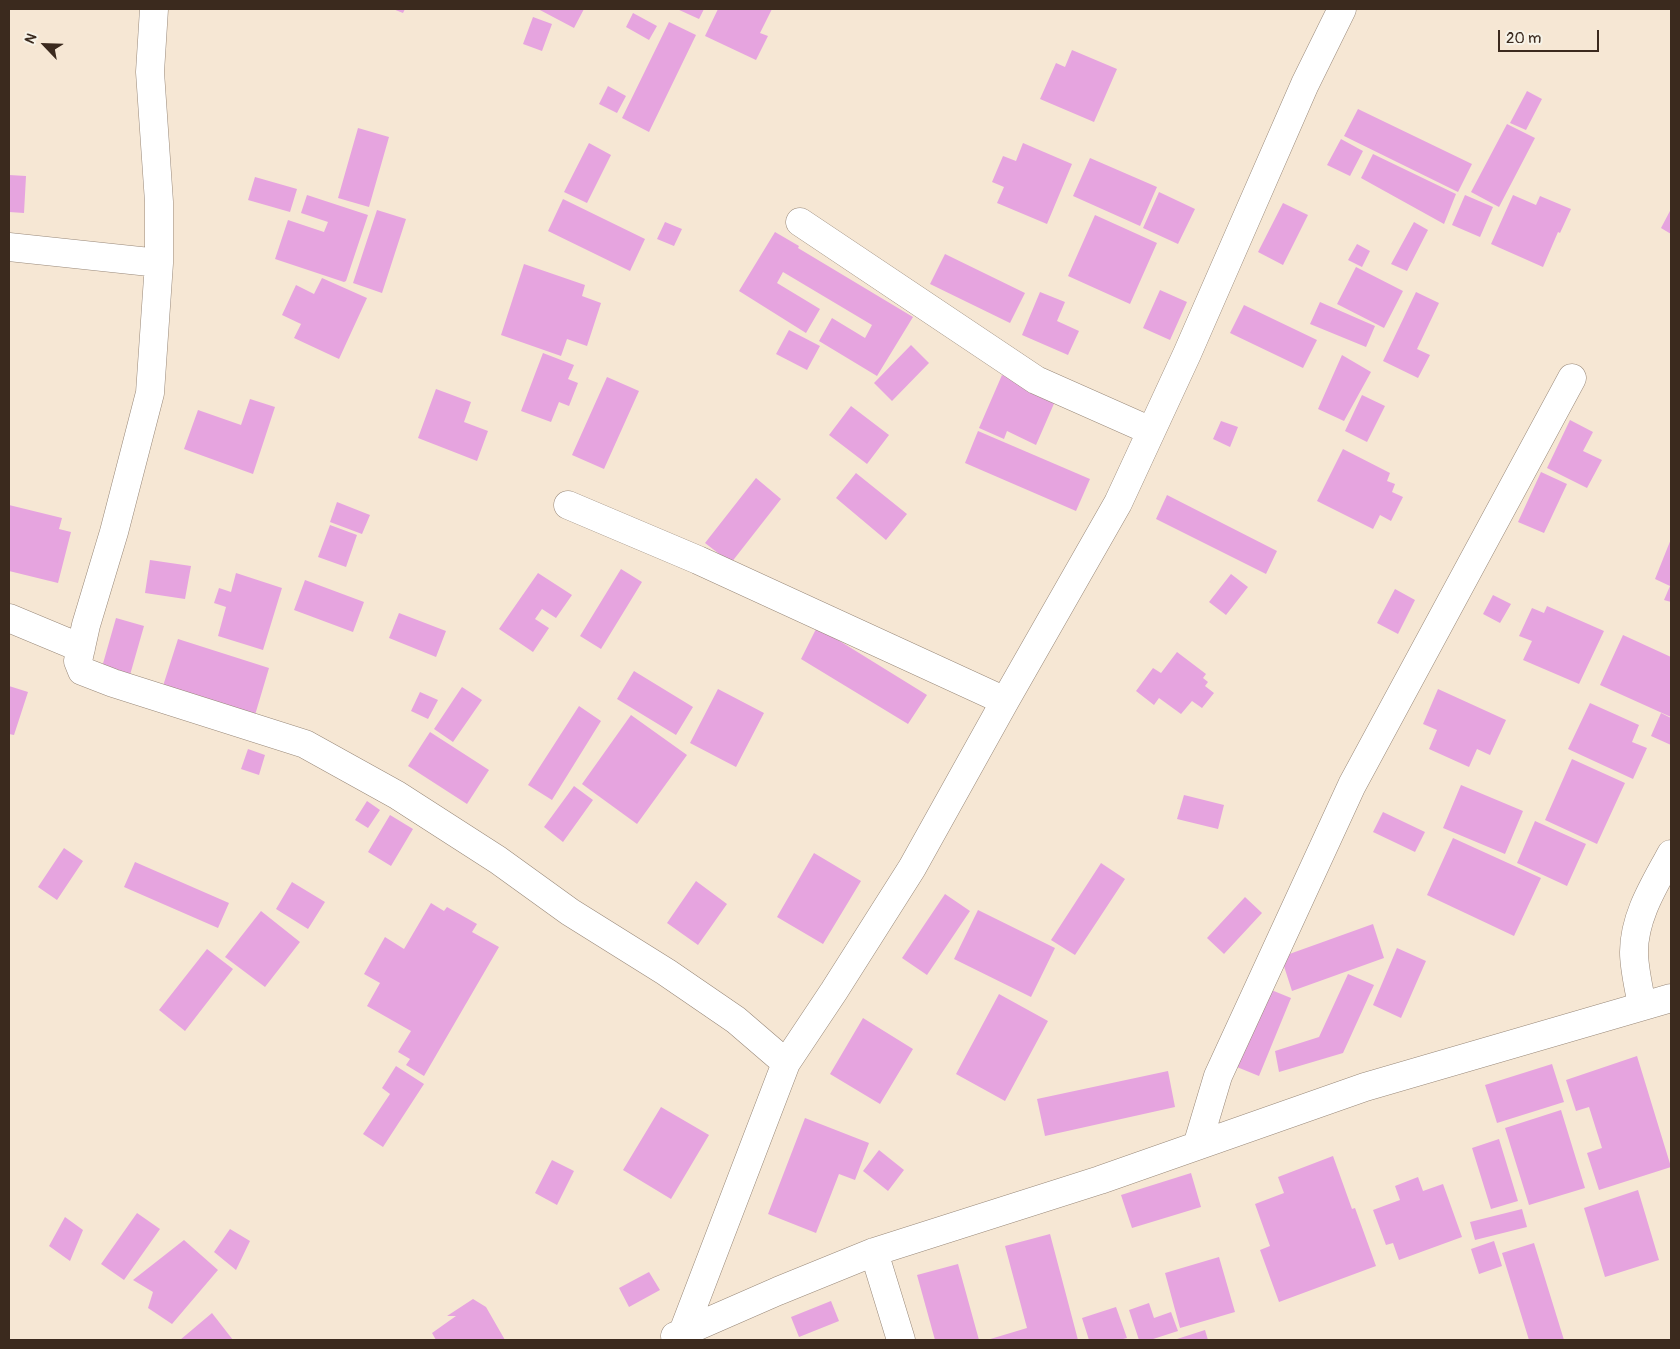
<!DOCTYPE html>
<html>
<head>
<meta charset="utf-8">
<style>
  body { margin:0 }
  #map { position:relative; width:1680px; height:1349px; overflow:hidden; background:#f6e7d4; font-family:Pangolin,sans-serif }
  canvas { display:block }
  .frame { position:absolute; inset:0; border:10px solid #3b2a1e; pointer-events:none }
  .north { position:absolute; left:20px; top:20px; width:50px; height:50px; -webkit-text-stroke:4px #f7f3e8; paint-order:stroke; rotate:294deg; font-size:14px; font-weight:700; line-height:20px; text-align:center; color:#3b2a1e }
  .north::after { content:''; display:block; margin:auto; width:18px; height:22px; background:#3b2a1e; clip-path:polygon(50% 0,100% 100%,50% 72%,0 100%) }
  .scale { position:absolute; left:1498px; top:30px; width:101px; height:22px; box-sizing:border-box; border:2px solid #3b2a1e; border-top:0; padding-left:6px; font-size:15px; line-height:18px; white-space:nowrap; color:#3b2a1e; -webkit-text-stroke:4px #f7f3e8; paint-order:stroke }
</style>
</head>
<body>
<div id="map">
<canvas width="1680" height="1349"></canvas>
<div class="frame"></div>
<div class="north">N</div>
<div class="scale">20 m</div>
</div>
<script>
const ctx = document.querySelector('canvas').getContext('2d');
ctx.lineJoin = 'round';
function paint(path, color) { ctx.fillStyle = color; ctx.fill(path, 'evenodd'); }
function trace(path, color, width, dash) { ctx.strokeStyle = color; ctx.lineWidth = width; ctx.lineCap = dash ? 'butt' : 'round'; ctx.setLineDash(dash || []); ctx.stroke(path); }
const building = new Path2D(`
  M393,9H405L403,13Z
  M538,9H584L574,28Z
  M677,9H704L699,19Z
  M718,9H772L760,33L768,36L756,60L705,36Z
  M633,13L657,26L649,40L626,27Z
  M533,17L552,24L542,51L523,44Z
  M669,22L696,35L649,132L622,118Z
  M1072,50L1117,69L1094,122L1040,99L1056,63L1065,67Z
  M608,86L626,96L617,113L599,104Z
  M1527,91L1542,99L1526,130L1510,123Z
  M1358,109L1472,164L1458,192L1344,136Z
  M1507,124L1535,138L1499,207L1471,192Z
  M358,128L389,137L369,207L338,198Z
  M1341,139L1363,151L1350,176L1327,165Z
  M589,143L611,155L587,203L564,192Z
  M1023,143L1072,164L1047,224L997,203L1004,187L992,182L1003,156L1016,161Z
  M1373,154L1456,194L1444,224L1361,178Z
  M1090,158L1157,187L1140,226L1073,196Z
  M9,175L26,176L24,213L9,212Z
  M255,177L297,189L290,212L248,200Z
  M1159,192L1195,209L1178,244L1143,228Z
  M307,195L368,215L346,281L344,282L275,259L288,220L324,232L328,222L301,213Z
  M1465,195L1493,207L1480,237L1452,225Z
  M1513,195L1536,205L1540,196L1571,209L1560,233L1558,232L1543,267L1491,244Z
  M563,199L645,239L630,271L548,231Z
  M1283,203L1308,215L1283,265L1258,252Z
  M1671,209V234L1661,228Z
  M377,210L406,219L382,293L353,283Z
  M1095,215L1157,243L1130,304L1068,276Z
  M665,222L682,229L674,246L657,239Z
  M1414,222L1428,230L1407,271L1391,264Z
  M775,232L799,246L798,248L913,317L877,376L819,341L832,318L865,338L872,325L783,272L777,283L820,309L806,333L739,291Z
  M1357,244L1370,251L1362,267L1348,260Z
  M945,254L1025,293L1010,323L930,284Z
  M524,264L585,285L582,296L601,303L587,346L567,339L561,356L501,335Z
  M1356,267L1403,291L1384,328L1337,304Z
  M322,278L367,298L339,359L294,338L301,324L282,315L296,285L314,294Z
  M1160,290L1187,302L1170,340L1143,328Z
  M1040,292L1065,302L1057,321L1079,331L1068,355L1022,335Z
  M1416,292L1439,303L1417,349L1430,355L1418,378L1383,361Z
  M1320,302L1375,326L1366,347L1310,324Z
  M1244,305L1317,340L1303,368L1230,333Z
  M789,330L820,346L807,370L776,354Z
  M911,345L929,363L892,401L874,383Z
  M543,353L574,365L568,379L578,383L569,406L559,402L551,422L521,411Z
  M1342,355L1371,372L1344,421L1318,409Z
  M1002,375L1056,399L1036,445L1007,431L1004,439L979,428Z
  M607,377L639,391L604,469L572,455Z
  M436,389L471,402L464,422L488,431L477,461L418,438Z
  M1362,395L1385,406L1367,442L1345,431Z
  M250,399L275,407L253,474L184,449L198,410L241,425Z
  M851,406L889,435L867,464L829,435Z
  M1570,420L1593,432L1583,451L1602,460L1587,488L1547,468Z
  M1221,421L1238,427L1230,447L1213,439Z
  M978,431L1090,479L1076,511L965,463Z
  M1343,449L1390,473L1387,481L1395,484L1392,492L1403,497L1391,521L1380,515L1373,529L1317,501Z
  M1541,472L1567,484L1544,533L1518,522Z
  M856,473L907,514L886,540L836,498Z
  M756,478L781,499L731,563L705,543Z
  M1167,495L1277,551L1266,574L1156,519Z
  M337,502L370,515L362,534L330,522Z
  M9,505L62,518L59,529L71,532L58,583L9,571Z
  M330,525L357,535L346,567L318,557Z
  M1671,539V602L1664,600L1670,586L1655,579Z
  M150,560L191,566L185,599L145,593Z
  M621,569L642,582L601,649L580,636Z
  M236,573L282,588L263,650L218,636L226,607L214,603L219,588L231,592Z
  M538,573L572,595L556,618L542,609L535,619L549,628L533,652L499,629Z
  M1231,574L1248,587L1226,615L1209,602Z
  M305,580L364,602L353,632L294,610Z
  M1395,589L1415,600L1398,634L1377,623Z
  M1493,595L1511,604L1500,623L1483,614Z
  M1547,606L1604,631L1579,684L1523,660L1532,641L1519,636L1532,608L1544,613Z
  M399,613L446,631L436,657L389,638Z
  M116,618L144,626L130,675L102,667Z
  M817,627L927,695L908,724L801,659Z
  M1623,635L1671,657V717L1600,685Z
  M178,639L269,668L255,715L163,686Z
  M1177,652L1206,674L1203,678L1208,682L1205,686L1214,693L1202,708L1192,701L1181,714L1159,698L1154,705L1136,691L1153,668L1161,673Z
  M634,671L693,707L676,735L617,699Z
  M9,686L28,692L14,735L9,734Z
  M462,687L482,700L453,742L434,729Z
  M718,689L764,713L736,767L690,743Z
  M1438,689L1506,720L1490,755L1477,749L1469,767L1429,749L1437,730L1423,724Z
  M420,692L438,700L428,719L411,711Z
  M1590,703L1639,725L1632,742L1647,748L1633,779L1568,749Z
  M579,706L601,721L552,800L528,785Z
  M1661,713L1671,718V745L1651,736Z
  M631,715L687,755L637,824L582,784Z
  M430,732L489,770L467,804L408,766Z
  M248,749L265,755L259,775L241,769Z
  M1572,759L1625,783L1597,844L1545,820Z
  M1461,785L1523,811L1505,854L1443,828Z
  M574,786L593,800L563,842L544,827Z
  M1184,795L1224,805L1218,829L1177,819Z
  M367,801L380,810L368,828L355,820Z
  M1383,812L1425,832L1415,852L1373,832Z
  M390,815L413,829L391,866L368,852Z
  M1535,821L1586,844L1567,886L1517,863Z
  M1453,838L1541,878L1514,936L1427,895Z
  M64,848L83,861L57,900L38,887Z
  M814,853L861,881L823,944L777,917Z
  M135,862L229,903L218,928L124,887Z
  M1101,863L1125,879L1075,955L1051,940Z
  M696,881L727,904L698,945L667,923Z
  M292,882L325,902L308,929L276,909Z
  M945,894L970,911L927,975L902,958Z
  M1245,897L1262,913L1224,954L1207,938Z
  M431,903L444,911L447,907L477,924L472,932L499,947L424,1076L406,1065L410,1059L398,1052L411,1031L367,1006L380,983L364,974L385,937L404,949Z
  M978,910L1055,948L1031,997L954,959Z
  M261,911L300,942L265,987L225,957Z
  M1373,924L1384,958L1292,991L1281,957Z
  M1397,948L1426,961L1401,1018L1373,1005Z
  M207,949L233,969L185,1031L159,1010Z
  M1348,974L1374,985L1343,1053L1279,1072L1275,1051L1319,1037Z
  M1264,987L1291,998L1259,1076L1232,1065Z
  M999,994L1048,1021L1005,1101L956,1074Z
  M863,1018L913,1049L880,1104L830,1074Z
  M1637,1056L1671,1167L1599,1190L1587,1153L1602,1148L1589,1107L1576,1111L1566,1080Z
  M1552,1064L1564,1102L1497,1123L1485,1085Z
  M396,1066L424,1084L383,1147L363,1134L390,1094L382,1088Z
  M1168,1071L1175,1107L1045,1136L1037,1099Z
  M661,1107L709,1135L671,1199L623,1170Z
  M1561,1110L1585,1188L1529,1205L1505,1128Z
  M805,1118L869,1143L855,1180L839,1174L816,1233L768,1214Z
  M1499,1139L1518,1201L1491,1209L1472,1148Z
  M879,1150L904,1170L888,1191L863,1171Z
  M1333,1156L1352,1209L1355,1208L1376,1266L1279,1302L1260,1250L1270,1246L1255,1204L1284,1193L1278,1177Z
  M552,1160L574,1171L557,1205L535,1193Z
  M1191,1173L1201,1207L1132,1228L1121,1195Z
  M1418,1177L1423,1191L1443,1184L1462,1237L1399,1260L1393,1243L1386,1245L1373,1210L1400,1200L1395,1186Z
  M1638,1190L1659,1260L1605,1277L1584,1208Z
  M1522,1209L1527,1227L1475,1240L1470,1222Z
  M137,1213L160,1229L124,1280L101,1264Z
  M65,1217L83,1230L70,1261L49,1246Z
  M230,1229L250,1241L236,1270L214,1252Z
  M1050,1234L1078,1340H987L1027,1328L1005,1246Z
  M184,1240L218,1270L172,1324L148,1308L153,1292L133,1280Z
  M1494,1241L1502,1266L1479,1274L1471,1249Z
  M1534,1243L1564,1340H1529L1502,1253Z
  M1219,1257L1235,1312L1180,1328L1165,1273Z
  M958,1264L979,1340H935L917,1275Z
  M649,1272L660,1290L629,1307L619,1288Z
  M473,1299L486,1307L505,1340H436L432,1333L456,1316H447Z
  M831,1301L839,1321L799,1337L791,1317Z
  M1149,1303L1154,1318L1171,1312L1178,1331L1150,1340H1139L1129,1310Z
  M1116,1307L1127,1338L1119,1340H1089L1082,1318Z
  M212,1313L233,1340H180Z
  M1205,1330L1208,1340H1174Z`);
const minor = new Path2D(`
  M154,9L150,72L159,202V263L150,393L114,532L86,625L78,661L82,671L113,683L305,744L397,795L498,860L570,912L666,972L736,1020L786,1063
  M800,222L1036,380L1151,431
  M9,247L159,263
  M568,505L698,560L1005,701
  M9,618L81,648
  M1642,1006C1639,988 1634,969 1634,952C1634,916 1655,884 1671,854
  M1197,1146L1218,1076L1352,785L1572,378
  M874,1252L901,1340
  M683,1332L786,1063L834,991L912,868L1005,701L1118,503L1187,354L1305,84L1342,9
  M675,1336L778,1291L874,1252L1100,1180L1365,1087L1671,998`);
paint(building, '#e6a4df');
trace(minor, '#988879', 29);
trace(minor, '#fff', 28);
</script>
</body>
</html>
